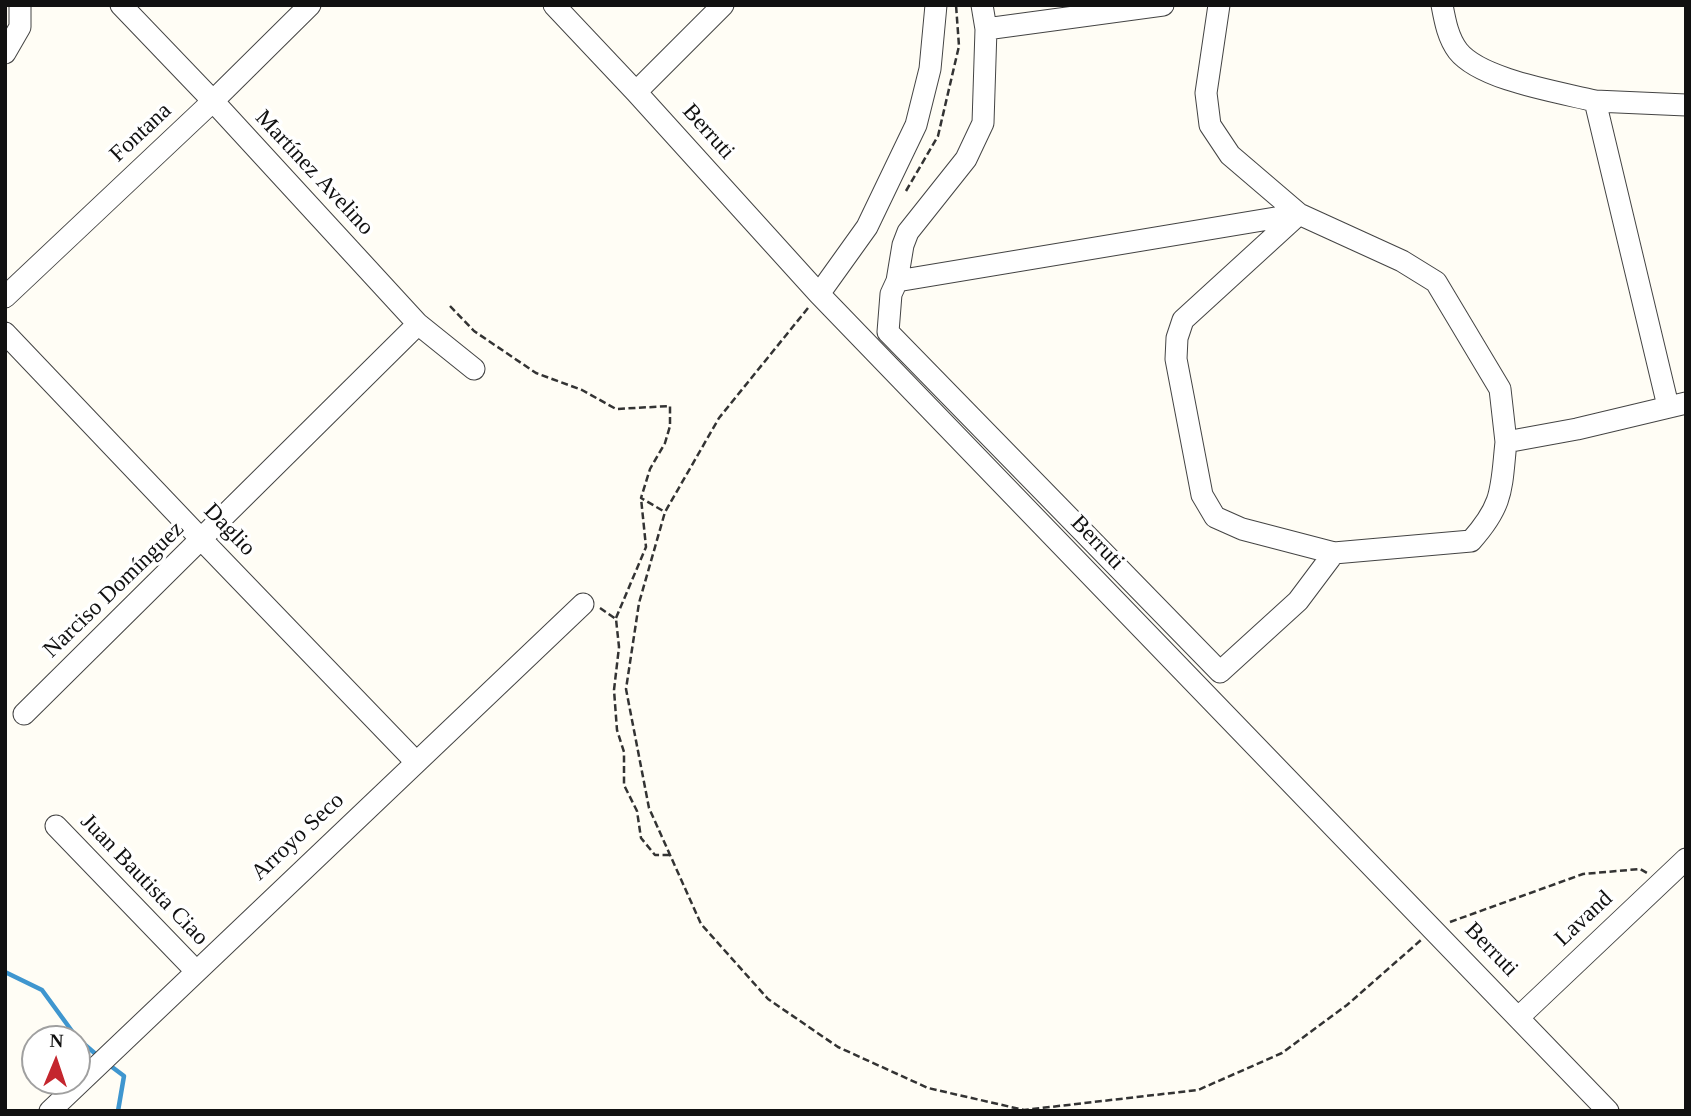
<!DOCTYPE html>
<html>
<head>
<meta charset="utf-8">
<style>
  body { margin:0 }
  #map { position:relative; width:1691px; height:1116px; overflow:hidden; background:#fffdf5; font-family:"Times New Roman",serif }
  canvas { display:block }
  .frame { position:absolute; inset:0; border:7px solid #111; pointer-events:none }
  .north { position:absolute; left:21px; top:1025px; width:70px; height:70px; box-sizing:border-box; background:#fff; border:2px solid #a0a0a0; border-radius:50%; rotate:2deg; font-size:19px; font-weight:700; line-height:28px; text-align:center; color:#111 }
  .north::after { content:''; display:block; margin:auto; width:24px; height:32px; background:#c4262e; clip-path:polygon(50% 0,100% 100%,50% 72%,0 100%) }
</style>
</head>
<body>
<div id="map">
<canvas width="1691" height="1116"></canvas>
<div class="frame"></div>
<div class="north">N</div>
</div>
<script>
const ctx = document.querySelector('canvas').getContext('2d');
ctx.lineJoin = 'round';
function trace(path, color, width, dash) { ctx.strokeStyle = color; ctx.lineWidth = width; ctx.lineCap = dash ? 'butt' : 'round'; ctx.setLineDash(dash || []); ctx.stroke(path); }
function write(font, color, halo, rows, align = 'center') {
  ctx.font = font + ' "Times New Roman",serif'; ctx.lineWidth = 7; ctx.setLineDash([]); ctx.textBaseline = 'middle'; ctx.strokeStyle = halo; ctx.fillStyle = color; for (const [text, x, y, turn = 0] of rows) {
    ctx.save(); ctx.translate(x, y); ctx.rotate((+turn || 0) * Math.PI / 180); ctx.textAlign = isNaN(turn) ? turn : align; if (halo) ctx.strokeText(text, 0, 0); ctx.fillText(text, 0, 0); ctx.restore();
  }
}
const stream = new Path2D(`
  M5,972L42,990L77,1038L98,1056
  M108,1064L124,1076L118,1111`);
const path = new Path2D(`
  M906,191L938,136L959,46L956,5
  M450,306L474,331L536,373L582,390L616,409L670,406V426L665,443L650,469L641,498L665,512
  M808,308L719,418L665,512L639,603L626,689L649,808L701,924L768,999L838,1047L928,1088L1024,1110L1198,1090L1282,1053L1347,1005L1421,940
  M600,608L616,619L619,647L614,690L617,730L624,752V785L637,811L641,838L655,855H670
  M616,618L646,547L641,498
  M1450,922L1583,874L1640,869L1647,873`);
const minor = new Path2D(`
  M121,5L213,101L418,324L474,369
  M554,5L636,92L819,294L1608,1111
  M1219,5L1206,93L1210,125L1230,155L1299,214L1402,261L1436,282L1500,389L1506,442
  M1442,5C1445,21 1448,38 1458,51C1481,80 1559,92 1595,101L1668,406
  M986,29L1163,5
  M5,53L20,27V5
  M636,92L723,5
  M1595,101L1686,105
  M897,281L903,245L908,232L966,159L983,123L986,29L982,5
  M819,294L867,227L916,125L930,69L936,5
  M5,297L213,101L310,5
  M5,333L202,540L416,762
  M1334,553L1298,601L1220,672L888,332L891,294L897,281L1299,214L1183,320L1177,338L1176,359L1202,495L1215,517L1242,529L1334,553L1471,541C1504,504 1501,489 1506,442L1577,429L1686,403
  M24,714L418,324
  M56,826L195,970
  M1519,1017L1686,859
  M50,1111L583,604`);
const streetNames = [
  ["Berruti",708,132,48],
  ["Fontana",141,133,-43],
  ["Martínez Avelino",314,173,47],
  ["Daglio",229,530,46],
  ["Berruti",1097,543,46],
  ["Narciso Domínguez",114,590,-44],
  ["Arroyo Seco",298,837,-43],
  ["Juan Bautista Ciao",144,880,46],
  ["Lavand",1584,919,-43],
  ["Berruti",1491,950,46]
];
trace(stream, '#3f96cf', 4.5);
trace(minor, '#444', 23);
trace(path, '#333', 2.5, [7, 3.5]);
trace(minor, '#fff', 21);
write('23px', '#111', '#fff', streetNames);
</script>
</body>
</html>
